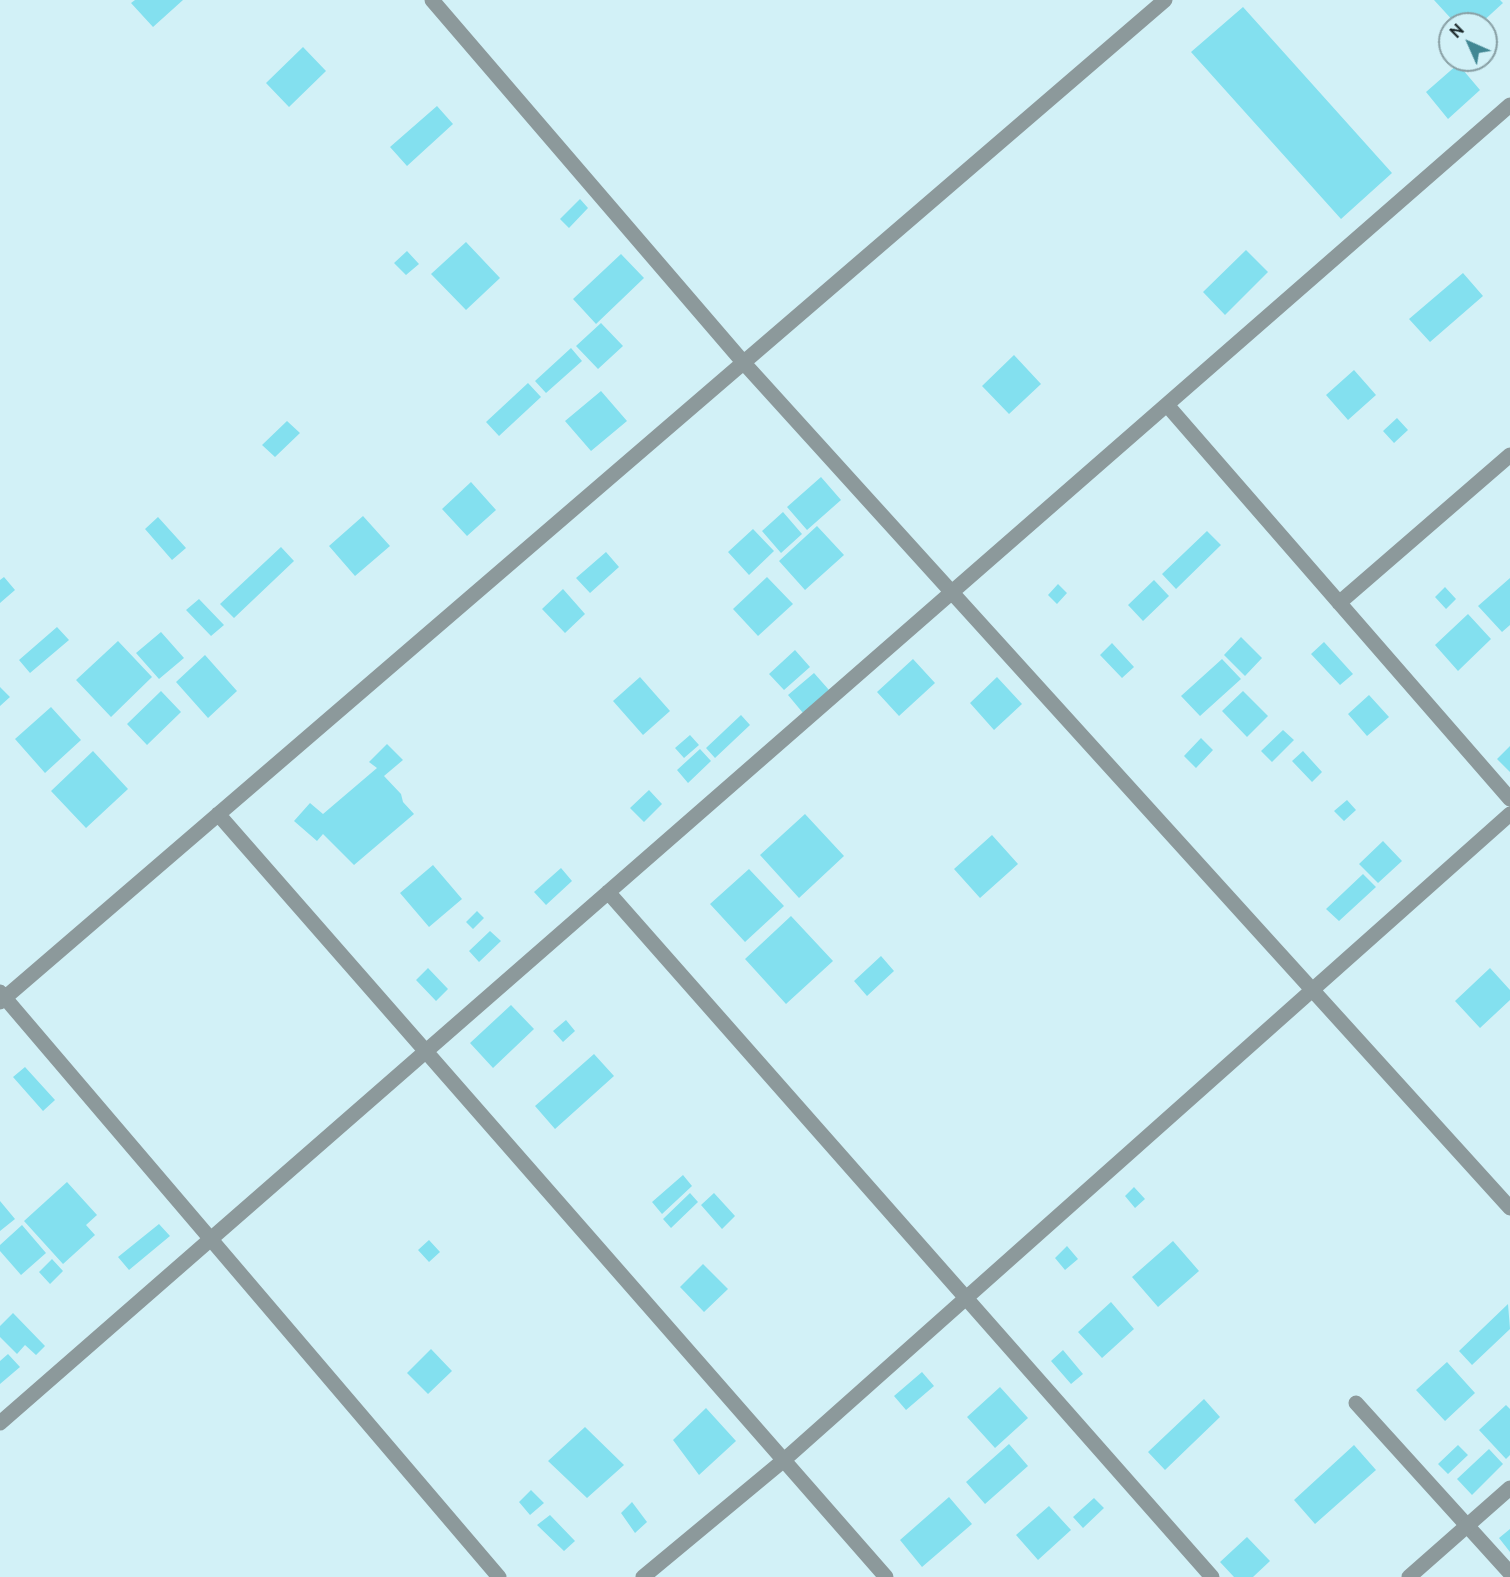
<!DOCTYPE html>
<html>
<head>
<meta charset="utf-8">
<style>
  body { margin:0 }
  #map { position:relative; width:1510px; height:1577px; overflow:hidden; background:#d2f1f7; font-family:Ubuntu,sans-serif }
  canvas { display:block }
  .north { position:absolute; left:1438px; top:12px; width:60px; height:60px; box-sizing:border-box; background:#d2f1f7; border:2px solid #889fa4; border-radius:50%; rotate:315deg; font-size:16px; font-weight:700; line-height:24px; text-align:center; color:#192527 }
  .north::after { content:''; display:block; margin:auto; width:21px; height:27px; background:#418793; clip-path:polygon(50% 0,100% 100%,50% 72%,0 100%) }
</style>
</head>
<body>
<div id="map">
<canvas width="1510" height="1577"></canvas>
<div class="north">N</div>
</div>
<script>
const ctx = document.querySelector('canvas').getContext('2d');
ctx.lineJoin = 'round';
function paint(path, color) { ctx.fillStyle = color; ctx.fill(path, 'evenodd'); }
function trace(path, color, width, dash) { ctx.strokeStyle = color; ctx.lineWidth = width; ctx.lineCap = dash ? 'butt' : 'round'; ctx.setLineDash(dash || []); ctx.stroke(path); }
const building = new Path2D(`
  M135,0H183L153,27L131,3Z
  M1434,0H1500L1503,3L1480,24H1456Z
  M1243,7L1392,173L1341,219L1191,52Z
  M303,47L326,71L289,107L266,83Z
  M1458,64L1480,90L1448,119L1426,92Z
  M437,106L453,124L407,166L390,147Z
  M580,199L588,208L569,228L560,219Z
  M466,242L500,278L466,310L431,274Z
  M1246,250L1268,272L1225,315L1203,292Z
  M407,251L419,264L406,275L394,263Z
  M621,254L644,278L596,324L573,299Z
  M1463,273L1483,296L1430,342L1409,319Z
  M601,323L623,346L598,369L576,346Z
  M571,348L582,361L546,393L535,381Z
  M1014,355L1041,384L1009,414L982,386Z
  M1354,370L1376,395L1348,420L1326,395Z
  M528,383L541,397L499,436L486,422Z
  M601,391L627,421L591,451L565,421Z
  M1397,418L1408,430L1394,443L1383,431Z
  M287,421L300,433L275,457L262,445Z
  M821,477L841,500L807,530L787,507Z
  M471,482L496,510L467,536L442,509Z
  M783,512L802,534L781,553L762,531Z
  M363,516L390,546L355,576L329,546Z
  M158,517L186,548L172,560L145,529Z
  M817,526L844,555L805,590L779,561Z
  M753,529L774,551L749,575L728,552Z
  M1207,531L1221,545L1176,589L1162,574Z
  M281,547L294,561L234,618L220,604Z
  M606,552L619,567L590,593L576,578Z
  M4,577L15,590L0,603V580Z
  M767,577L793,604L758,636L733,609Z
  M1510,578V625L1502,632L1478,606Z
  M1154,580L1169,596L1143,621L1128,605Z
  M1058,584L1067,593L1057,604L1048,595Z
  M1445,587L1456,599L1446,609L1435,597Z
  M563,589L585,614L565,633L542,609Z
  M199,599L224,625L211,636L186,610Z
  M1468,614L1491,639L1458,671L1435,645Z
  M57,627L69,640L30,673L19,660Z
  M161,632L184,658L159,679L136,653Z
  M1241,637L1262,658L1245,676L1224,655Z
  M118,641L152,677L111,717L76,680Z
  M1324,642L1353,674L1340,685L1311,654Z
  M1112,643L1134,667L1122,678L1100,655Z
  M795,650L810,667L784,690L769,674Z
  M205,655L237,691L208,718L176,682Z
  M913,659L935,683L899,716L877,692Z
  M1222,659L1241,679L1200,716L1181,696Z
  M814,673L829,690L803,713L788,695Z
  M640,677L670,711L643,735L613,701Z
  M997,677L1022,704L994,730L970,703Z
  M0,687L10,697L0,706Z
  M161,691L181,712L147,745L127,724Z
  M1243,691L1268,716L1247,737L1222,711Z
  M1369,695L1389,717L1367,736L1348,714Z
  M51,707L81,740L45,773L15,739Z
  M741,715L750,725L715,758L706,748Z
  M1283,730L1294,740L1272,762L1261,751Z
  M690,735L699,745L684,758L675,748Z
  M1201,738L1213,750L1196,768L1184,756Z
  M387,744L403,760L384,776L401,794L403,802L414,814L354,865L323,834L317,841L294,821L310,803L323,814L377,768L369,762Z
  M1510,746V772L1497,759Z
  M700,749L711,761L688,783L677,770Z
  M93,751L128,789L86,828L51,791Z
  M1303,751L1322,772L1312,782L1292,761Z
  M649,790L662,804L644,822L630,808Z
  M1347,800L1356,810L1344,821L1334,811Z
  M805,814L844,856L799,898L760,855Z
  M992,835L1018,864L980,898L954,869Z
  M1383,841L1402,861L1378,883L1359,864Z
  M433,865L462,899L429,927L400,893Z
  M561,868L572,881L546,905L534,892Z
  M749,869L784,906L745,942L710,904Z
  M1363,874L1376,887L1339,921L1326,909Z
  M477,911L484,918L473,929L466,922Z
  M791,916L833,961L786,1004L745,959Z
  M490,931L501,941L479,962L469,951Z
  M881,956L894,971L867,996L854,981Z
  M428,968L448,989L436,1001L416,980Z
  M1490,968L1510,990V1000L1480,1028L1455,1001Z
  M511,1005L534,1029L493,1068L470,1043Z
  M566,1020L575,1031L563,1042L553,1031Z
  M594,1054L614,1076L555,1129L535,1106Z
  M25,1067L55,1100L43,1111L13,1077Z
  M683,1175L692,1186L662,1214L652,1202Z
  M67,1182L97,1215L86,1225L95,1235L63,1264L24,1221Z
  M1134,1187L1145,1199L1135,1208L1125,1196Z
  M690,1193L698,1202L671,1228L663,1219Z
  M714,1193L735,1216L722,1229L701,1205Z
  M0,1201L15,1219L0,1231Z
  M159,1224L170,1236L129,1270L118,1257Z
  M22,1225L46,1253L21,1275L0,1251V1245Z
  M429,1240L440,1252L429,1262L418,1250Z
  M1173,1241L1199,1271L1158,1307L1132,1277Z
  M1067,1246L1078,1259L1065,1270L1055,1258Z
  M52,1259L63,1271L50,1284L39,1272Z
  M703,1264L728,1289L704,1312L680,1287Z
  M1111,1302L1134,1329L1102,1358L1078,1332Z
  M1508,1304L1510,1329L1472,1365L1459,1351Z
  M13,1313L45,1346L36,1355L25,1345L17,1354L0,1337V1326Z
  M431,1349L452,1371L428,1394L407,1373Z
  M1063,1350L1083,1374L1071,1384L1051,1361Z
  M8,1354L20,1367L0,1384V1361Z
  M1447,1362L1475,1393L1445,1421L1416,1390Z
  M922,1372L934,1386L906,1410L894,1396Z
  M1000,1387L1028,1418L995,1448L967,1417Z
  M1204,1399L1220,1417L1165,1470L1148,1452Z
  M1506,1405L1510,1409V1455L1506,1459L1479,1430Z
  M706,1408L736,1441L699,1475L673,1440Z
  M585,1427L624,1465L587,1498L548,1461Z
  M1009,1444L1028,1466L985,1504L966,1482Z
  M1354,1445L1376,1470L1315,1524L1294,1500Z
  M1458,1445L1468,1455L1448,1474L1438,1464Z
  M1489,1449L1503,1464L1472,1495L1457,1479Z
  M531,1490L544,1503L530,1515L519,1502Z
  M949,1497L972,1524L922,1567L900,1540Z
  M1094,1498L1104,1508L1083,1528L1073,1517Z
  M632,1502L647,1522L635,1533L621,1513Z
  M1049,1506L1071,1530L1038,1560L1016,1535Z
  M550,1515L575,1541L564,1551L537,1525Z
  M1510,1529V1552L1499,1538Z
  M1247,1537L1270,1561L1253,1577H1234L1220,1562Z`);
const service = new Path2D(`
  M1356,1403L1510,1573`);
const minor = new Path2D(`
  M432,0L743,362L1510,1208
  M1167,405L1510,799
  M1339,603L1510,455
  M218,814L886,1577
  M608,892L1212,1577
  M0,992L499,1577
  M0,1002L1165,0
  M0,1423L1510,105
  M643,1577L784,1460L1510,814
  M1409,1577L1510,1488`);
paint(building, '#83e0ef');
trace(service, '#8c999b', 15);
trace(minor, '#8c999b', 15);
</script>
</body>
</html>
